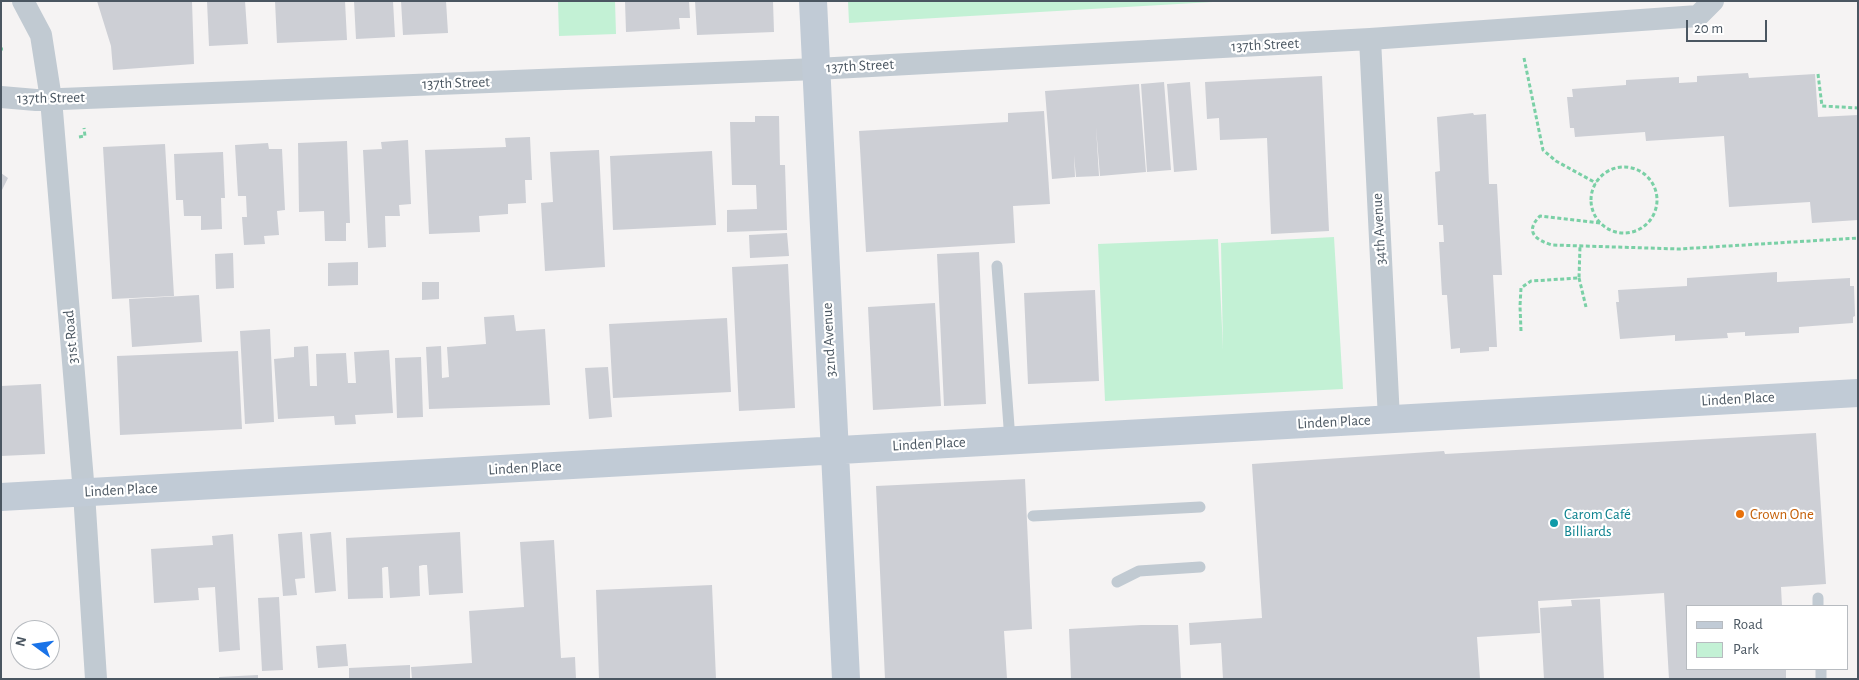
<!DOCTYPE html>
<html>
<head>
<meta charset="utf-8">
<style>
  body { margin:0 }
  #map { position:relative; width:1859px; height:680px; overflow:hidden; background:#f5f3f3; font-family:"Alegreya Sans",sans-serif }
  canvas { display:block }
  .frame { position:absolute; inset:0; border:2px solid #4a5661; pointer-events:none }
  .legend { position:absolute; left:1686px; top:605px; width:162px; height:65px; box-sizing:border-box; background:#fff; border:1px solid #b7bbc0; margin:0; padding:6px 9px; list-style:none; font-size:15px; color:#4a5661 }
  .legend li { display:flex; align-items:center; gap:10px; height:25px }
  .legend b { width:25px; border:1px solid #b7bbc0 }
  .north { position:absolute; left:10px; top:620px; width:50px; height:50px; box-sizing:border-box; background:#fff; border:1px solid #b7bbc0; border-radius:50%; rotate:284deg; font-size:14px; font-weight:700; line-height:20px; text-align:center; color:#4a5661 }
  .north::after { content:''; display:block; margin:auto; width:18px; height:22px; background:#1a73e8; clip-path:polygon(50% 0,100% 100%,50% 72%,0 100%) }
  .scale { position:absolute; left:1686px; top:20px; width:81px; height:22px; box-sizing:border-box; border:2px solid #4a5661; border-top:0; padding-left:6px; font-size:15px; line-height:18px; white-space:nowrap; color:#4a5661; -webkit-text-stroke:4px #fff; paint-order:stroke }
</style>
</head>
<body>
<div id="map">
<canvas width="1859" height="680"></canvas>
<div class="frame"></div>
<ul class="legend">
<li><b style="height:6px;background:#c1cbd6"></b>Road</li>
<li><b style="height:14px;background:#c3f1d5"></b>Park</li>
</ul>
<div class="north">N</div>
<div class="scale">20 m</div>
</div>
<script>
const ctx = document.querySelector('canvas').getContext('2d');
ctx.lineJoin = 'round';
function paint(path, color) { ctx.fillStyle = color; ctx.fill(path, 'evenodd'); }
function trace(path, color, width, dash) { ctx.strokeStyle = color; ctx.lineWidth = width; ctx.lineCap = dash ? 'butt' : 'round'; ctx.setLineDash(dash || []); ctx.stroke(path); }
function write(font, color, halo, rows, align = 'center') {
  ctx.font = font + ' "Alegreya Sans",sans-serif'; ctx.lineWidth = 4.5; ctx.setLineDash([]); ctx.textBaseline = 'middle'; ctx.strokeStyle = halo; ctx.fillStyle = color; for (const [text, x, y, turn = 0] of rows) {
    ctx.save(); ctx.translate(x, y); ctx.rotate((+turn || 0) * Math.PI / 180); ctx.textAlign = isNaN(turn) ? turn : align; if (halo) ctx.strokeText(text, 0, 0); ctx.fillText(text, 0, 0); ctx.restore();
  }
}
const green = new Path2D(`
  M558,1H615L616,34L559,36Z
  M848,1H1230L849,23Z
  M1334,237L1343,389L1105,401L1098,244L1218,239L1223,350L1221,243Z`);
const building = new Path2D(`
  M97,1H192L194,64L113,70L111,46Z
  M207,1H245L248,44L209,46Z
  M275,1H345L347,40L277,43Z
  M354,1H393L395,37L356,39Z
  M401,1H446L448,33L403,35Z
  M625,1H689L690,18H679L680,29L626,32Z
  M695,1H773L774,32L697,35Z
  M1748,73L1749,78L1815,74L1818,117L1858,115V220L1812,223L1810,202L1729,207L1724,136L1646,141L1645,132L1575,137L1574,128H1570L1567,97H1573L1572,89L1626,85V80L1679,77V83L1697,82V76Z
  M1322,76L1329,231L1271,234L1267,138L1220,140L1219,118L1207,119L1205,82Z
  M1164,82L1171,170L1147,172L1141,84Z
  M1190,82L1197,170L1174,172L1167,84Z
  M1139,84L1146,172L1100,176L1096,127L1099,176L1076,177L1074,155L1075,177L1052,179L1045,91Z
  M1044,111L1050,204L1013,206L1015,243L866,252L859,131L1008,122V113Z
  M1473,113L1474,115L1486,114L1489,184H1497L1502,275H1493L1497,347H1489V351L1460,353V348L1451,349L1447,295H1442L1439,242H1444L1443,225H1438L1435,172L1440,171L1437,117Z
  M755,116H779L780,165H785L787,230L727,232V210L757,209L756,185H732L730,122H755Z
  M530,137L532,180H525L526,203L508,204V214L479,216L480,232L429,234L425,150L506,147L505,138Z
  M408,140L411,204L399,205L400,216H385L386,247L368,248L363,150L382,149L381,142Z
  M347,141L350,223H346V241H325L324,211L299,212L298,143Z
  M268,143L269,149H282L285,210L277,211L279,235L264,236L265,244L244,245L242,217H247L246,196H238L235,145Z
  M165,144L174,296L112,299L103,147Z
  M599,150L605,267L545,271L541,203L553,202L550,152Z
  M712,151L716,225L613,230L610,156Z
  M223,152L225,198H221L222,229L201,230V216H184L183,200H176L174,154Z
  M1,173L8,178L1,192Z
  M787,233L789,256L750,258L749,235Z
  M979,252L986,404L944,406L937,254Z
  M233,253L234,288L216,289L215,254Z
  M358,262V285L328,286V263Z
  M788,264L795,408L739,411L732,267Z
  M1777,272V282L1850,278V286H1854L1855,316L1853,317V323L1799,327V333L1745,336V332L1727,333L1728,338L1675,341V335L1620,339L1616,302H1619L1618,290L1687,286V278Z
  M422,282H439V299L422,300Z
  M1095,290L1099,381L1028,384L1024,293Z
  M199,295L202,342L132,347L129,299Z
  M935,303L941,406L873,410L868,307Z
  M514,315L516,331L545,329L550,405L429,409L426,347L441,346L442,378L449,377L447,347L486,344L484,317Z
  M727,318L731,392L613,398L609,324Z
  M270,329L274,422L245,424L240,331Z
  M308,346L310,386H317L316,354L346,353L348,383H356L354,352L389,350L393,413L355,415L356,424L335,425L334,416L278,419L274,359L294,357V347Z
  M238,351L242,429L120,435L117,356Z
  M421,357L423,417L397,418L395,358Z
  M608,367L612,417L589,419L585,368Z
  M41,384L45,454L1,456V386Z
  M1816,433L1826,584L1781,587L1782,606H1688V669H1786V679H1669L1664,593L1538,601L1540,633L1477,637L1480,679H1223L1221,643L1190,645L1189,623L1262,618L1252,464L1444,451L1445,454Z
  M1025,479L1032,629L1004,631L1007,679H885L876,486Z
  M302,532L305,578L295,579L297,595L283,596L278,534Z
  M331,532L336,591L315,593L310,534Z
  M460,532L463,593L429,595L427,565H423L419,566L420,596L390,598L388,567H385L382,568L383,598L348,599L346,538Z
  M233,534L240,650L219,652L215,587L198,588L199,600L154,603L151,549L213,545L212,536Z
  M554,540L561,658L575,657L576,679H412L411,667L472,663L469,611L524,607L520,542Z
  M712,585L716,679H599L596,590Z
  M279,597L283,670L262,671L258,598Z
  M1600,599L1604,679H1544L1540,608L1572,606L1571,600Z
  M1141,625H1178L1181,679H1071L1069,629Z
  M346,644L348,666L318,668L316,646Z
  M410,665V679H349V668Z
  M258,675V679H219V677Z`);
const path = new Path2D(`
  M1,49H3
  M1524,58L1543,150L1556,161L1596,183
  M1818,74L1822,106L1858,108
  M79,137L85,136L84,128
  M1591 200a33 33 0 1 1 66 0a33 33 0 1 1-66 0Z
  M1600,223L1540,216C1524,232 1536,240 1552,245L1679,249L1858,238
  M1579,278L1586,307
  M1521,331L1520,306L1521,288L1531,281L1579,278L1580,246`);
const lane = new Path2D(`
  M997,266L1010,440
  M1033,516L1200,507
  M1117,582L1139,571L1200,567
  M1818,598V606
  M1821,669V679`);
const street = new Path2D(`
  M23,1L41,35L51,99L84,493L96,679
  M1370,39L1389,419
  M1,97L36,100L816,69L1370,39L1698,16L1713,1`);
const secondary = new Path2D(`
  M813,1L846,679
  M1,497L1858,393`);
const markers = [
  [1740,514,5,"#e8710a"],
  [1554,523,5,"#0f9aa8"]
];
const streetNames = [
  ["137th Street",1265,45,-3],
  ["137th Street",860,66,-3],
  ["137th Street",456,83,-2],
  ["137th Street",51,98,-1],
  ["34th Avenue",1379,229,-93],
  ["31st Road",71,337,-95],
  ["32nd Avenue",829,340,-93],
  ["Linden Place",1738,399,-3],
  ["Linden Place",1334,422,-3],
  ["Linden Place",929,444,-3],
  ["Linden Place",525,468,-3],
  ["Linden Place",121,490,-3]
];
const cultureNames = [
  ["Carom Café",1564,514],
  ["Billiards",1564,531]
];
const foodNames = [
  ["Crown One",1750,514]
];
paint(green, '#c3f1d5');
paint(building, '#cdcfd5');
trace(path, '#7ad0a6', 3, [4, 2.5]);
trace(lane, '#c1cad2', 11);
trace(street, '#c1cad2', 22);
trace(secondary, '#c1cbd6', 28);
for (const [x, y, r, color] of markers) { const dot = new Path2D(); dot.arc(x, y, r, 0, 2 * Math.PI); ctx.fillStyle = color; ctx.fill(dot); trace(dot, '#fff', 2); }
write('15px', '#4a5661', '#fff', streetNames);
write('15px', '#0d838f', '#fff', cultureNames, 'left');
write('15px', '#c56008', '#fff', foodNames, 'left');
</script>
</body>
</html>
